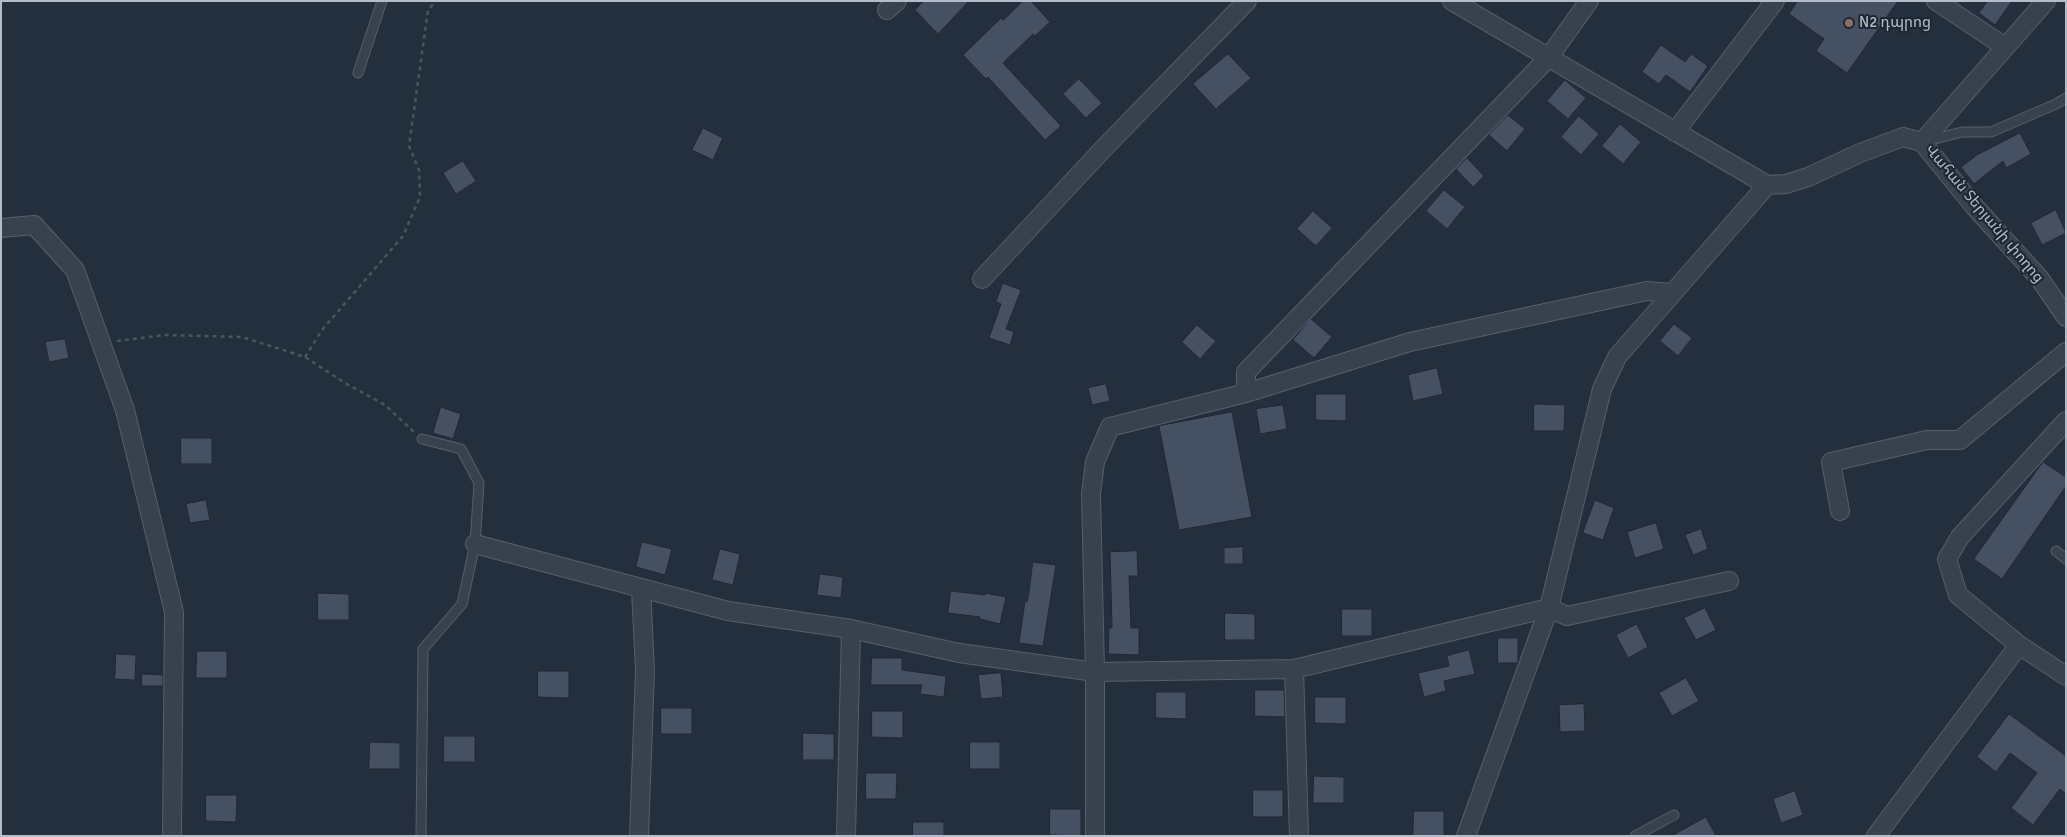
<!DOCTYPE html>
<html>
<head>
<meta charset="utf-8">
<style>
  body { margin:0 }
  #map { position:relative; width:2067px; height:837px; overflow:hidden; background:#242f3e; font-family:Signika,sans-serif }
  canvas { display:block }
  .frame { position:absolute; inset:0; border:2px solid #b4bcc9; pointer-events:none }
</style>
</head>
<body>
<div id="map">
<canvas width="2067" height="837"></canvas>
<div class="frame"></div>
</div>
<script>
const ctx = document.querySelector('canvas').getContext('2d');
ctx.lineJoin = 'round';
function paint(path, color) { ctx.fillStyle = color; ctx.fill(path, 'evenodd'); }
function trace(path, color, width, dash) { ctx.strokeStyle = color; ctx.lineWidth = width; ctx.lineCap = dash ? 'butt' : 'round'; ctx.setLineDash(dash || []); ctx.stroke(path); }
function write(font, color, halo, rows, align = 'center') {
  ctx.font = font + ' Signika,"Noto Sans Armenian",sans-serif'; ctx.lineWidth = 4; ctx.setLineDash([]); ctx.textBaseline = 'middle'; ctx.strokeStyle = halo; ctx.fillStyle = color; for (const [text, x, y, turn = 0] of rows) {
    ctx.save(); ctx.translate(x, y); ctx.rotate((+turn || 0) * Math.PI / 180); ctx.textAlign = isNaN(turn) ? turn : align; if (halo) ctx.strokeText(text, 0, 0); ctx.fillText(text, 0, 0); ctx.restore();
  }
}
const building = new Path2D(`
  M924,1H969L938,34L915,10Z
  M1023,1H1031L1050,22L1035,36L1033,34L1003,63L1061,126L1045,140L988,77L986,79L963,55L1001,18L1003,20Z
  M1798,1H1898L1847,73L1816,51L1824,39L1789,14Z
  M1988,1H2012L1995,25L1979,13Z
  M1661,45L1685,62L1691,54L1708,66L1690,92L1666,75L1659,84L1642,72Z
  M1228,54L1251,78L1216,109L1193,84Z
  M1079,79L1102,103L1086,118L1063,94Z
  M1565,80L1586,98L1568,119L1547,101Z
  M1508,115L1525,129L1507,151L1489,135Z
  M1579,116L1599,134L1581,155L1561,137Z
  M1620,124L1641,142L1623,164L1602,146Z
  M703,128L723,138L713,160L692,150Z
  M2020,133L2031,154L2006,168L2003,161L1974,184L1961,167L1977,155Z
  M1467,158L1484,176L1473,187L1456,169Z
  M463,161L476,181L456,194L443,173Z
  M1444,190L1465,207L1447,229L1426,211Z
  M2056,210L2066,233L2042,245L2031,223Z
  M1313,211L1332,228L1316,246L1297,229Z
  M1003,283L1021,290L1006,329L1014,332L1010,345L989,338L1001,304L996,302Z
  M1311,319L1332,337L1314,358L1293,340Z
  M1674,324L1692,338L1678,356L1660,341Z
  M1197,325L1216,341L1200,359L1182,342Z
  M65,339L69,358L49,362L45,342Z
  M1437,368L1443,394L1413,401L1408,375Z
  M1106,384L1110,401L1092,405L1088,388Z
  M1316,394H1346V421L1316,420Z
  M1534,404L1565,405L1564,431H1534Z
  M1283,405L1287,429L1260,434L1256,409Z
  M441,407L461,414L453,439L433,433Z
  M1232,412L1252,517L1179,530L1159,426Z
  M181,438H212V464H181Z
  M2043,462L2066,477V486L2002,579L1974,559Z
  M206,500L210,520L190,523L186,504Z
  M1595,500L1614,508L1603,540L1583,533Z
  M1656,523L1664,549L1635,558L1627,532Z
  M1701,529L1708,549L1693,555L1685,535Z
  M642,542L672,549L665,575L636,567Z
  M1243,547V564H1224V548Z
  M720,549L740,554L733,585L712,580Z
  M1137,551L1138,576H1129L1131,628H1139V655L1108,654L1109,628H1112L1110,552Z
  M1033,562L1056,565L1043,646L1019,643L1025,601L1027,602L1029,592Z
  M820,574L843,577L841,598L817,595Z
  M951,591L985,595V593L1006,597L1000,624L980,619V617L948,613Z
  M318,593L349,594V620H318Z
  M1705,608L1716,630L1696,640L1684,618Z
  M1342,609H1372V636H1342Z
  M1225,613L1255,614V640H1225Z
  M1637,624L1648,647L1628,658L1616,635Z
  M1498,638H1518V663H1498Z
  M1469,650L1475,674L1444,681L1446,691L1424,697L1418,673L1449,666L1447,656Z
  M197,651H227V678H196Z
  M116,654L136,655L135,680L115,679Z
  M872,658H902V670L946,676L944,697L920,694L922,685H871Z
  M538,671H569V698L538,697Z
  M1001,673L1003,697L981,699L978,675Z
  M142,674L163,675V686H142Z
  M1686,678L1699,701L1672,716L1659,693Z
  M1255,690H1284L1285,717L1255,716Z
  M1156,692H1186V719L1156,718Z
  M1315,697H1346V724L1315,723Z
  M1584,704L1585,731L1560,732L1559,705Z
  M661,708H692V734H661Z
  M872,711H903V738L872,737Z
  M2009,714L2066,756V794L2060,789L2033,825L2011,808L2037,773L2010,753L1996,772L1977,757Z
  M803,733L834,734V760H803Z
  M444,736H475V762H444Z
  M370,742L400,743V769H369Z
  M970,742H1000V769H970Z
  M866,773H897L896,799H866Z
  M1314,776L1344,777V803H1313Z
  M1253,790H1283V817H1253Z
  M1795,791L1803,815L1781,823L1773,799Z
  M206,795H237L236,822L206,821Z
  M1050,809H1081V836L1050,835Z
  M1414,811H1444V836H1413Z
  M1706,817L1716,836H1672Z
  M913,822H944V836H913Z`);
const path = new Path2D(`
  M117,341L165,335L242,337L305,357L345,383L385,405L414,432
  M305,357L322,330L403,236L420,197L419,170L409,146L428,10L436,1`);
const lane = new Path2D(`
  M358,73L382,1
  M1927,141L1962,132H1991L2056,104L2066,98
  M2056,551L2066,559
  M421,836L423,649L462,604L475,544L479,483L461,449L422,439
  M1635,836L1674,815`);
const street = new Path2D(`
  M1452,1L1767,185L1786,184L1808,177L1860,153L1903,137L1922,142
  M1936,1L2005,47
  M887,10L897,1
  M1675,132L1775,1
  M1922,142L1974,206L2040,279L2066,317
  M1922,142L2046,1
  M1,228L34,225L75,270L125,410L174,612L172,836
  M982,279L1104,148L1247,1
  M1246,393V372L1549,57L1589,1
  M2066,421L1960,537L1947,559L1958,595L2019,645L2066,676
  M1840,511L1831,462L1927,440H1960L2066,352
  M475,544L728,611L851,629L959,653L1095,672L1294,669L1549,608L1567,616L1729,581
  M1294,669L1299,836
  M639,836L645,671L641,588
  M846,836L851,629
  M1095,836V672L1091,494L1095,462L1110,427L1246,393L1410,342L1647,291L1672,293
  M1466,836L1549,608L1602,389L1617,357L1767,185
  M1876,836L2019,645`);
const markers = [
  [1849,23,5,"#8d6e63"]
];
const poiNames = [
  ["N2 դպրոց",1859,23]
];
const streetNames = [
  ["Վահան Տերյանի փողոց",1984,214,50]
];
paint(building, '#455162');
trace(building, '#1f2835', 1);
trace(lane, '#565f6c', 11);
trace(street, '#565f6c', 20);
trace(path, '#44595c', 2.5, [4, 4]);
trace(lane, '#38414e', 9);
trace(street, '#38414e', 18);
for (const [x, y, r, color] of markers) { const dot = new Path2D(); dot.arc(x, y, r, 0, 2 * Math.PI); ctx.fillStyle = color; ctx.fill(dot); trace(dot, '#1d2633', 2); }
write('15px', '#b4bcc9', '#1d2633', poiNames, 'left');
write('15px', '#b4bcc9', '#1d2633', streetNames);
</script>
</body>
</html>
